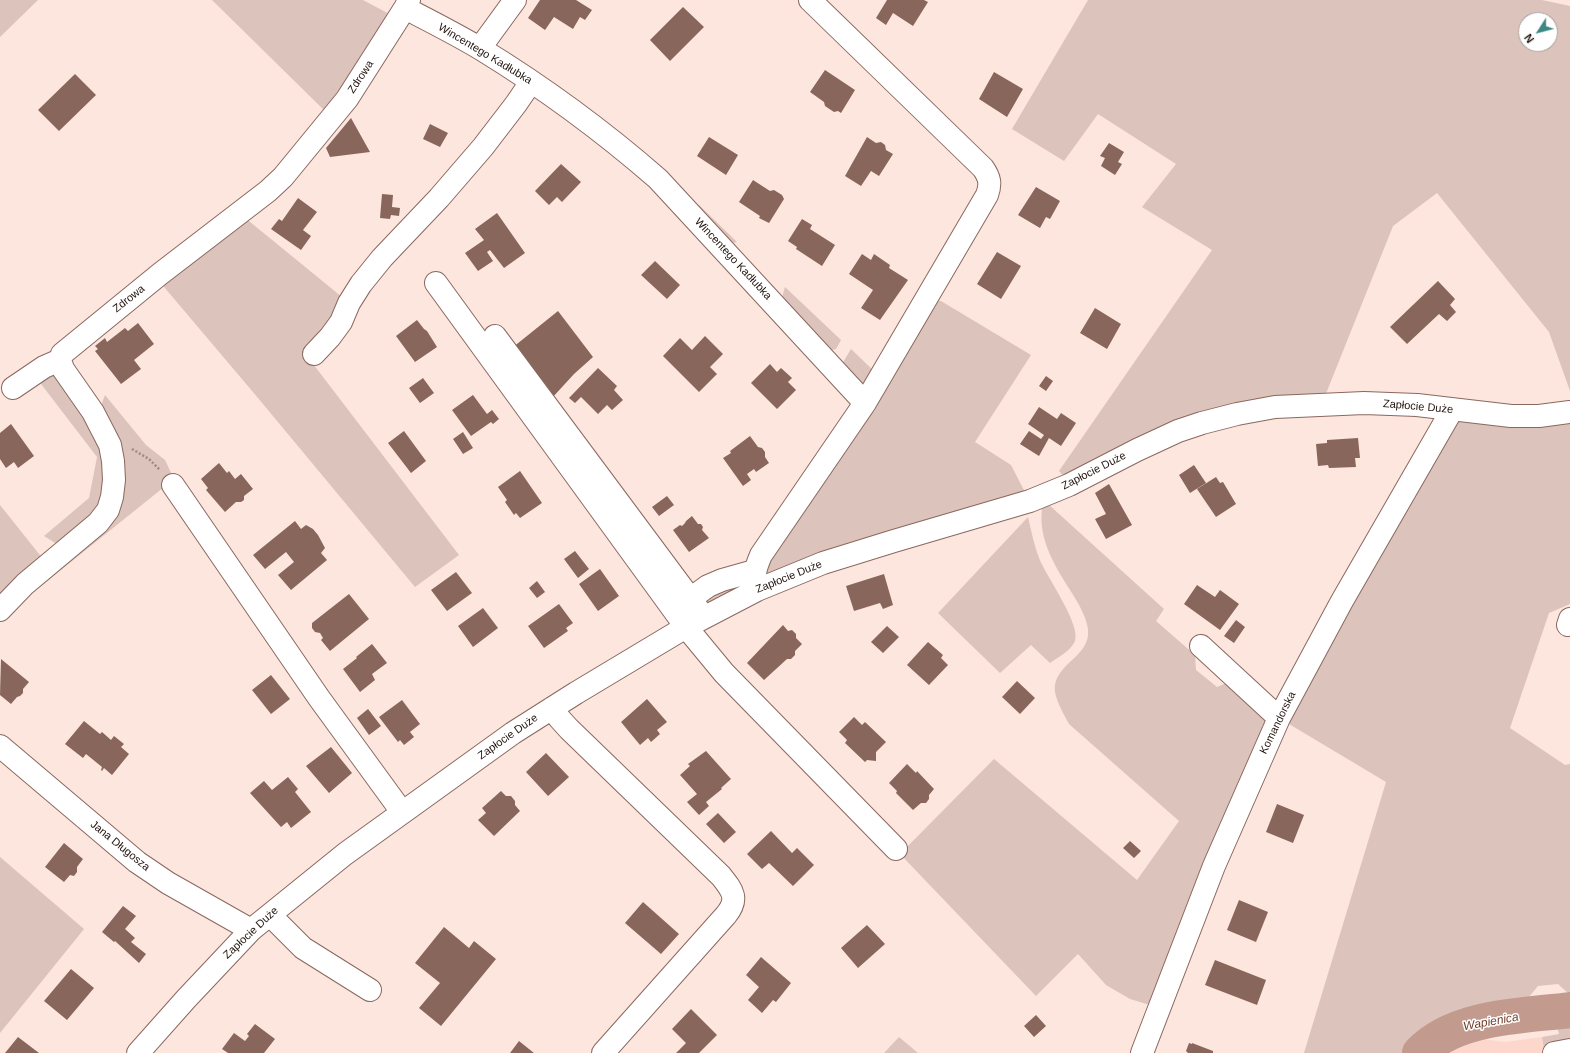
<!DOCTYPE html>
<html>
<head>
<meta charset="utf-8">
<style>
  body { margin:0 }
  #map { position:relative; width:1570px; height:1053px; overflow:hidden; background:#fde6de; font-family:Arial,sans-serif }
  canvas { display:block }
  .north { position:absolute; left:1518px; top:12px; width:40px; height:40px; box-sizing:border-box; background:#fff; border:1px solid #a6a19f; border-radius:50%; rotate:234deg; font-size:11px; font-weight:700; line-height:16px; text-align:center; color:#20130e }
  .north::after { content:''; display:block; margin:auto; width:14px; height:18px; background:#3f8783; clip-path:polygon(50% 0,100% 100%,50% 72%,0 100%) }
</style>
</head>
<body>
<div id="map">
<canvas width="1570" height="1053"></canvas>
<div class="north">N</div>
</div>
<script>
const ctx = document.querySelector('canvas').getContext('2d');
ctx.lineJoin = 'round';
function paint(path, color) { ctx.fillStyle = color; ctx.fill(path, 'evenodd'); }
function trace(path, color, width, dash) { ctx.strokeStyle = color; ctx.lineWidth = width; ctx.lineCap = dash ? 'butt' : 'round'; ctx.setLineDash(dash || []); ctx.stroke(path); }
function write(font, color, halo, rows, align = 'center') {
  ctx.font = font + ' Arial,sans-serif'; ctx.lineWidth = 3; ctx.setLineDash([]); ctx.textBaseline = 'middle'; ctx.strokeStyle = halo; ctx.fillStyle = color; for (const [text, x, y, turn = 0] of rows) {
    ctx.save(); ctx.translate(x, y); ctx.rotate((+turn || 0) * Math.PI / 180); ctx.textAlign = isNaN(turn) ? turn : align; if (halo) ctx.strokeText(text, 0, 0); ctx.fillText(text, 0, 0); ctx.restore();
  }
}
const built = new Path2D(`
  M1470,1032L1474,1036L1481,1039L1505,1042L1542,1037L1544,1053H1431L1451,1040Z`);
const green = new Path2D(`
  M0,0H38L0,37Z
  M212,0H363L393,16L329,115Z
  M1088,0H1542L1570,6V391L1549,332L1437,193L1393,226L1325,396L1274,401L1066,479L1059,471L1212,250L1142,207L1176,164L1098,114L1064,161L1012,129ZM1526,20H1550V44H1526Z
  M699,205L737,242L729,244L698,212Z
  M244,217L342,297L339,318L307,356L459,555L415,587L258,398L159,281Z
  M785,287L841,340L836,349L828,351L781,301Z
  M935,301H941L1031,355L975,442L1011,465L1027,496L765,579L766,556Z
  M851,349L877,374L870,383L860,387L842,364Z
  M49,374L59,378L102,438L104,503L60,546L44,536L89,498L97,457L38,380Z
  M105,395L146,445L165,460L174,479L41,586L34,584L107,521L99,411Z
  M1456,417L1570,421V604L1549,613L1510,728L1565,765L1570,764V995L1558,984L1538,986L1523,1004L1449,1023L1423,1037L1408,1053H1304L1386,782L1284,721Z
  M1048,504L1164,609L1156,621L1195,655L1196,670L1217,687L1229,682L1270,720L1153,1006L1130,999L1106,985L1078,954L1036,996L900,854L994,759L1137,880L1179,821L1069,724C1064,714 1053,697 1055,685C1059,662 1091,655 1088,629C1086,616 1078,603 1072,593C1056,568 1038,540 1042,509Z
  M0,505L43,559L0,601Z
  M1028,517C1031,530 1034,545 1039,558C1046,576 1081,624 1075,641C1071,651 1058,657 1050,663L1031,645L1000,673L938,613Z
  M746,578L740,591L705,607L703,597Z
  M0,857L84,929L0,1033Z
  M1570,1021V1044L1544,1050L1542,1037L1559,1034L1556,1024Z
  M899,1037L918,1053H884Z`);
const river = new Path2D(`
  M1420,1053C1455,1016 1522,1016 1570,1010`);
const building = new Path2D(`
  M540,0H576L592,10L585,20L580,17L573,29L554,17L545,30L528,18Z
  M887,0H924L928,2L913,26L893,13L886,25L876,18Z
  M683,7L704,27L670,61L650,40Z
  M825,70L855,90L841,113L838,111L834,112L825,106L824,102L810,92Z
  M994,72L1023,89L1007,117L979,99Z
  M75,74L96,95L59,131L38,110Z
  M351,118L370,152L330,157L326,148Z
  M430,124L448,133L440,147L423,139Z
  M709,137L738,155L726,175L697,156Z
  M867,137L876,143L881,142L885,145L886,150L893,154L879,176L871,171L861,186L845,176Z
  M1109,143L1124,152L1118,162L1122,164L1115,175L1101,166L1105,158L1100,156Z
  M561,164L581,182L562,202L557,197L549,205L535,191Z
  M753,180L770,191L774,190L782,195L784,199L769,223L759,218L760,216L739,202Z
  M1036,187L1060,201L1050,219L1046,217L1040,228L1018,215Z
  M382,194L393,195L392,207L400,208L399,216L391,215L390,219L380,218Z
  M298,198L317,212L303,230L311,236L301,250L271,229L279,219L282,221Z
  M497,213L525,253L504,268L490,250L487,252L493,261L478,271L465,253L484,240L475,229Z
  M802,219L812,225L810,229L835,245L822,266L796,249L797,247L788,241Z
  M997,252L1021,266L1001,299L977,284Z
  M862,254L871,260L874,254L890,265L889,268L908,280L880,320L861,308L873,290L849,274Z
  M655,261L680,285L667,299L641,275Z
  M1438,281L1455,299L1450,305L1456,312L1447,321L1439,314L1407,344L1390,327Z
  M1095,308L1121,324L1107,349L1080,333Z
  M558,311L593,357L574,374L552,398L512,348Z
  M417,320L424,329L427,331L437,347L415,362L396,336Z
  M138,323L154,344L134,360L141,369L121,384L95,351L98,349L95,346L105,338L107,342L125,328L128,331Z
  M705,336L723,354L710,367L717,374L699,392L663,356L680,338L692,350Z
  M770,364L777,372L781,368L792,378L788,382L796,390L777,409L751,383Z
  M598,368L617,386L614,390L623,400L612,410L607,405L598,414L581,397L575,403L569,398Z
  M1046,376L1053,381L1046,391L1039,386Z
  M423,378L434,393L420,403L409,388Z
  M473,395L487,414L492,410L499,419L493,424L491,422L471,436L452,410Z
  M1039,407L1057,419L1061,413L1076,423L1061,446L1049,438L1039,456L1020,444L1029,431L1041,439L1044,435L1028,424Z
  M11,424L34,456L18,468L14,462L6,468L0,459V433Z
  M404,431L426,461L411,473L388,443Z
  M463,432L473,448L463,454L453,439Z
  M750,436L758,447L762,448L765,452V457L769,463L756,472L754,469L747,474L751,480L743,486L723,458L731,453L730,451Z
  M1358,438L1360,458H1355L1356,467L1329,468L1328,465L1318,466L1316,444L1327,443V440Z
  M219,463L227,473L229,471L235,479L241,474L253,489L244,496V500L241,502H236L225,512L206,490L208,488L201,479Z
  M1194,465L1206,483L1190,493L1179,475Z
  M520,471L542,503L520,518L516,513L514,515L505,502L507,500L498,487Z
  M1216,477L1220,483L1223,482L1236,504L1216,517L1197,489Z
  M1109,484L1132,525L1106,539L1095,519L1106,514L1095,493Z
  M667,496L674,505L659,516L652,507Z
  M692,516L698,524H701L703,527L702,530L709,538L689,552L673,530L680,525L682,526L685,523L686,521Z
  M295,521L301,529L306,525L313,529L318,535L325,548L321,553L327,560L291,590L278,575L294,562L286,552L265,569L253,555Z
  M575,551L589,569L578,578L564,559Z
  M600,569L619,596L598,611L579,584Z
  M456,572L472,593L447,611L431,590Z
  M884,574L893,605L883,609L880,603L854,611L846,586Z
  M537,581L545,592L537,598L529,588Z
  M1197,585L1215,597L1220,590L1239,604L1220,630L1184,604Z
  M349,594L369,619L330,651L321,640L323,638L320,633L315,632L312,628V623Z
  M559,604L573,623L566,628L568,631L544,648L528,626Z
  M483,608L498,628L473,647L458,626Z
  M1236,620L1245,627L1234,643L1224,636Z
  M783,625L788,631L792,630L796,634V638L802,644L795,651V655L791,659H787L764,680L747,663Z
  M887,626L899,637L883,653L871,642Z
  M928,642L943,655L941,658L948,665L929,685L907,665Z
  M372,644L387,663L372,674L375,680L360,692L343,669L357,658L356,657Z
  M1,659L29,682L23,689V693L20,696L17,697L11,704L0,695Z
  M271,675L290,699L271,714L252,690Z
  M1017,681L1035,698L1020,714L1002,697Z
  M647,699L667,722L657,730L660,734L651,742L648,738L640,745L621,722Z
  M402,700L420,724L410,732L414,737L404,745L400,740L398,742L379,717Z
  M368,709L381,726L369,735L357,718Z
  M854,717L862,725L865,722L886,742L876,752V761L867,760L865,762L845,743L847,740L839,732Z
  M84,721L100,734L102,732L111,740L114,736L124,744L121,747L129,754L112,775L104,768L102,771L101,770L102,767L86,754L83,758L65,744Z
  M331,747L352,773L329,793L306,766Z
  M706,751L731,779L721,788L722,789L706,802L709,806L699,815L687,802L697,794L680,775L690,766L688,764Z
  M546,753L569,777L548,796L526,772Z
  M907,764L916,773L917,771L934,789L929,795V799L926,803H921L913,810L896,793L897,791L889,783Z
  M288,777L298,789L295,792L311,812L291,828L287,822L281,827L250,793L264,781L272,790Z
  M501,791L506,796H511L515,801V805L520,811L494,836L478,820L486,813L482,808Z
  M1277,804L1304,815L1293,843L1266,832Z
  M718,813L736,832L724,843L706,824Z
  M771,831L792,853L797,848L814,865L793,886L769,863L762,869L747,854Z
  M1130,841L1141,851L1134,858L1123,848Z
  M64,843L83,859L77,867V872L74,876L70,875L64,882L45,867Z
  M1239,900L1268,912L1256,942L1227,930Z
  M643,902L679,934L661,954L625,923Z
  M123,906L136,916L125,929L135,938L131,942L146,954L139,963L115,941L114,942L102,932Z
  M867,925L885,944L858,968L841,948Z
  M444,927L469,948L474,941L496,959L441,1026L419,1008L440,983L415,963Z
  M761,957L791,983L776,1002L773,1000L762,1013L748,1000L759,987L746,975Z
  M1215,960L1266,980L1257,1005L1205,985Z
  M71,969L94,988L67,1020L44,1001Z
  M691,1009L717,1035L699,1053H676L686,1043L672,1029Z
  M1036,1015L1046,1026L1034,1037L1024,1026Z
  M255,1024L275,1039L264,1053H228L222,1049L234,1033L245,1041L249,1036L247,1034Z
  M18,1037L39,1053H5Z
  M519,1041L534,1053H510Z
  M1189,1043L1192,1044V1043L1213,1051V1053H1188L1186,1051Z`);
const path = new Path2D(`
  M132,449L149,459L160,470`);
const minor = new Path2D(`
  M405,8C430,21 456,34 481,49C543,87 603,131 658,179L865,403
  M480,48L515,0
  M436,283L686,627L724,673L896,849
  M495,336L704,617
  M314,354L330,337L341,322L349,303L361,284L382,258L439,198L483,147L516,104L531,82
  M13,388L44,367L60,360
  M173,485L319,698L402,812
  M757,590C753,575 755,569 761,555L865,403L987,195C991,184 990,178 983,168L810,0
  M690,599L708,586L722,580L754,571
  M0,610L25,584L98,523L108,510L112,497L114,480L113,461L110,445L93,412L63,369L60,360L62,354L160,274L268,191L283,177L347,99L405,8L409,0
  M1568,625L1570,619
  M1201,646L1279,718
  M552,708L559,718L569,729L721,876C733,891 739,899 726,915L603,1053
  M0,746L137,862L168,883L251,930
  M270,915L303,948L370,990
  M138,1053L186,999L251,930L345,854L513,733L576,693L686,627L757,590L823,563L894,541L1030,501L1069,485L1137,450L1178,431L1202,423L1237,414L1275,407L1364,403L1417,405L1511,416H1539L1570,412
  M1142,1053L1214,866L1279,718L1342,601L1452,410
  M1554,1053L1570,1050`);
const streetNames = [
  ["Wincentego Kadłubka",485,54,31],
  ["Zdrowa",361,77,-56],
  ["Wincentego Kadłubka",733,259,47],
  ["Zdrowa",129,299,-38],
  ["Zapłocie Duże",1418,407,5],
  ["Zapłocie Duże",1094,471,-27],
  ["Zapłocie Duże",789,577,-22],
  ["Komandorska",1278,723,-64],
  ["Zapłocie Duże",508,737,-35],
  ["Jana Długosza",120,846,39],
  ["Zapłocie Duże",251,933,-43]
];
const waterNames = [
  ["Wapienica",1491,1022,-10]
];
paint(built, '#fdd7cb');
paint(green, '#dcc3bb');
trace(river, '#c29a8e', 36);
paint(building, '#88665b');
trace(minor, '#8a685e', 24);
trace(path, '#9e8b84', 2.5, [2, 2]);
trace(minor, '#fff', 22);
write('11px', '#20130e', '#fff', streetNames);
write('italic 12px', '#723c2c', '#fff', waterNames);
</script>
</body>
</html>
